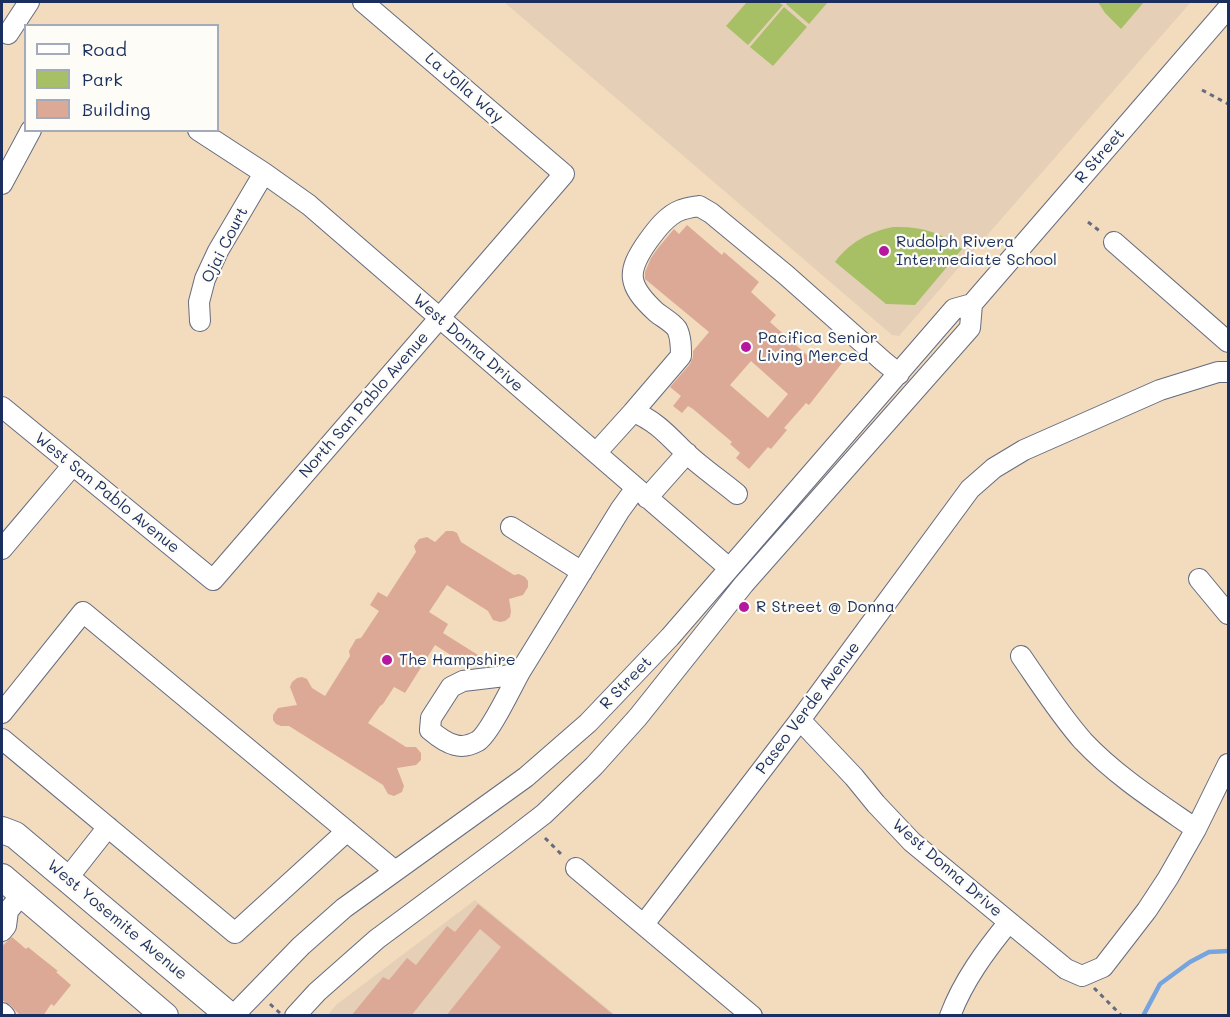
<!DOCTYPE html>
<html>
<head>
<meta charset="utf-8">
<style>
  body { margin:0 }
  #map { position:relative; width:1230px; height:1017px; overflow:hidden; background:#f2dcbd; font-family:Mali,sans-serif }
  canvas { display:block }
  .frame { position:absolute; inset:0; border:3px solid #1b2f5e; pointer-events:none }
  .legend { position:absolute; left:24px; top:24px; width:195px; height:108px; box-sizing:border-box; background:#fdfcf7; border:2px solid #a3aaba; margin:0; padding:8px 10px; list-style:none; font-size:18px; color:#1b2f5e }
  .legend li { display:flex; align-items:center; gap:12px; height:30px }
  .legend b { width:30px; border:2px solid #a3aaba }
</style>
</head>
<body>
<div id="map">
<canvas width="1230" height="1017"></canvas>
<div class="frame"></div>
<ul class="legend">
<li><b style="height:8px;background:#fff"></b>Road</li>
<li><b style="height:16px;background:#a8c065"></b>Park</li>
<li><b style="height:16px;background:#dca997"></b>Building</li>
</ul>
</div>
<script>
const ctx = document.querySelector('canvas').getContext('2d');
ctx.lineJoin = 'round';
function paint(path, color) { ctx.fillStyle = color; ctx.fill(path, 'evenodd'); }
function trace(path, color, width, dash) { ctx.strokeStyle = color; ctx.lineWidth = width; ctx.lineCap = dash ? 'butt' : 'round'; ctx.setLineDash(dash || []); ctx.stroke(path); }
function write(font, color, halo, rows, align = 'center') {
  ctx.font = font + ' Mali,sans-serif'; ctx.lineWidth = 4.5; ctx.setLineDash([]); ctx.textBaseline = 'middle'; ctx.strokeStyle = halo; ctx.fillStyle = color; for (const [text, x, y, turn = 0] of rows) {
    ctx.save(); ctx.translate(x, y); ctx.rotate((+turn || 0) * Math.PI / 180); ctx.textAlign = isNaN(turn) ? turn : align; if (halo) ctx.strokeText(text, 0, 0); ctx.fillText(text, 0, 0); ctx.restore();
  }
}
const built = new Path2D(`
  M504,2H1191L899,336L892,335Z
  M475,900L615,1015L327,1016L336,1005Z`);
const green = new Path2D(`
  M747,2H778L783,5L748,45L726,26Z
  M788,2H828L809,24L786,4Z
  M1098,2H1144L1121,29L1105,13Z
  M784,7L807,27L773,66L750,47Z
  M893,227C920,226 942,232 962,249L915,305L886,304L835,262C850,242 869,232 893,227Z`);
const stream = new Path2D(`
  M1143,1016L1160,984L1190,962L1209,952L1228,951`);
const building = new Path2D(`
  M687,225L722,255L724,252L759,282L751,292L776,315L770,322L807,355L809,353L817,360L821,356L825,359L830,352L842,363L809,405L806,403L784,428L787,430L771,449L768,447L749,469L736,458L740,453L730,444L732,442L693,409L688,406L682,413L673,406L681,396L670,387L690,364L693,357V351L709,332L645,279V272L651,258L658,248L674,229L679,234ZM751,361L788,394L768,418L730,385Z
  M446,531H453L457,533L461,542L514,575L519,574L525,577L528,581V587L523,595L509,599L511,611L510,617L505,621L500,622L493,620L488,611L447,585L429,612L448,624L443,633L478,655L471,668L435,645L405,693L394,687L383,704L380,706L368,723L406,747H416L421,753V760L416,765L397,768L404,786L402,792L394,796L388,794L383,785L289,726H281L276,724L273,720V715L278,708L297,705L290,687L292,682L297,678L302,677L307,679L312,688L325,696L350,656L349,651L356,639L361,638L379,611L370,605L378,592L387,597L416,552L414,546L419,539L427,537L435,542Z
  M478,904L615,1016H446L501,947L480,929L411,1016H351L383,977L389,980L407,958L416,965L447,926L455,932Z
  M12,937L26,949L28,947L39,956L58,971L56,972L71,985L54,1006L51,1004L43,1016H21L10,1005L2,1000V946Z`);
const path = new Path2D(`
  M1202,90L1228,104
  M1088,222L1101,232
  M545,838L564,857
  M1094,988L1122,1016
  M270,1004L280,1013`);
const minor = new Path2D(`
  M8,34L29,2
  M198,130L264,173L309,205L729,568
  M2,184L31,130
  M1114,242L1228,342
  M200,321L199,302L205,279L218,251L264,173
  M2,407L213,580L564,174L363,2
  M633,412L681,356C681,347 681,337 677,329C672,322 662,317 656,312C627,285 626,272 648,241C656,230 667,215 681,210C686,208 693,207 699,206L711,213L786,275L883,361L899,374
  M596,453L633,412C653,419 667,434 682,449C698,465 719,479 737,494
  M647,498L687,453
  M511,527L582,572
  M2,549L73,465
  M1199,579L1228,614
  M1021,656C1041,685 1060,715 1083,741C1116,776 1157,802 1196,829
  M520,672C512,686 490,733 478,741C471,745 462,747 455,745C446,743 437,736 430,730L431,718L451,687L463,681L505,676L520,672L620,510L636,488
  M2,713L83,612L395,871
  M800,720L854,777L876,804L912,842L1066,969L1082,976L1103,967L1147,910L1168,878L1196,829L1228,764
  M2,739L235,933L347,831
  M576,868L752,1016
  M67,879L108,827
  M644,924L800,720L970,489L994,468L1024,450L1160,390L1218,372H1228
  M2,931L6,926L8,911L22,894
  M2,1013L5,1016
  M233,1016L301,946L344,908L526,777L588,723L670,637L954,309L972,304L1228,8
  M295,1016L317,992L377,939L505,844L544,814L594,766L638,717L744,584L970,328L972,304
  M950,1016C963,981 986,950 1009,922`);
const major = new Path2D(`
  M2,830L15,835L230,1016
  M2,877L165,1016`);
const markers = [
  [884,251,6,"#b5179e"],
  [746,347,6,"#b5179e"],
  [744,607,6,"#b5179e"],
  [387,660,6,"#b5179e"]
];
const streetNames = [
  ["La Jolla Way",464,88,41],
  ["R Street",1100,156,-49],
  ["Ojai Court",225,245,-63],
  ["West Donna Drive",468,343,41],
  ["North San Pablo Avenue",364,405,-49],
  ["West San Pablo Avenue",107,493,39],
  ["R Street",626,683,-46],
  ["Paseo Verde Avenue",808,708,-53],
  ["West Donna Drive",947,868,41],
  ["West Yosemite Avenue",117,920,40]
];
const poiNames = [
  ["Rudolph Rivera",896,242],
  ["Intermediate School",896,260],
  ["Pacifica Senior",758,338],
  ["Living Merced",758,356],
  ["R Street @ Donna",756,607],
  ["The Hampshire",399,660]
];
paint(built, '#e5d0b7');
paint(green, '#a8c065');
trace(stream, '#75a4df', 4.5);
paint(building, '#dca997');
trace(minor, '#666c7f', 22);
trace(major, '#666c7f', 28);
trace(path, '#666c7f', 3, [4.5, 4.5]);
trace(minor, '#fff', 20);
trace(major, '#fff', 26);
for (const [x, y, r, color] of markers) { const dot = new Path2D(); dot.arc(x, y, r, 0, 2 * Math.PI); ctx.fillStyle = color; ctx.fill(dot); trace(dot, '#fdfcf7', 2); }
write('16px', '#1b2f5e', '#fdfcf7', streetNames);
write('16px', '#1b2f5e', '#fdfcf7', poiNames, 'left');
</script>
</body>
</html>
